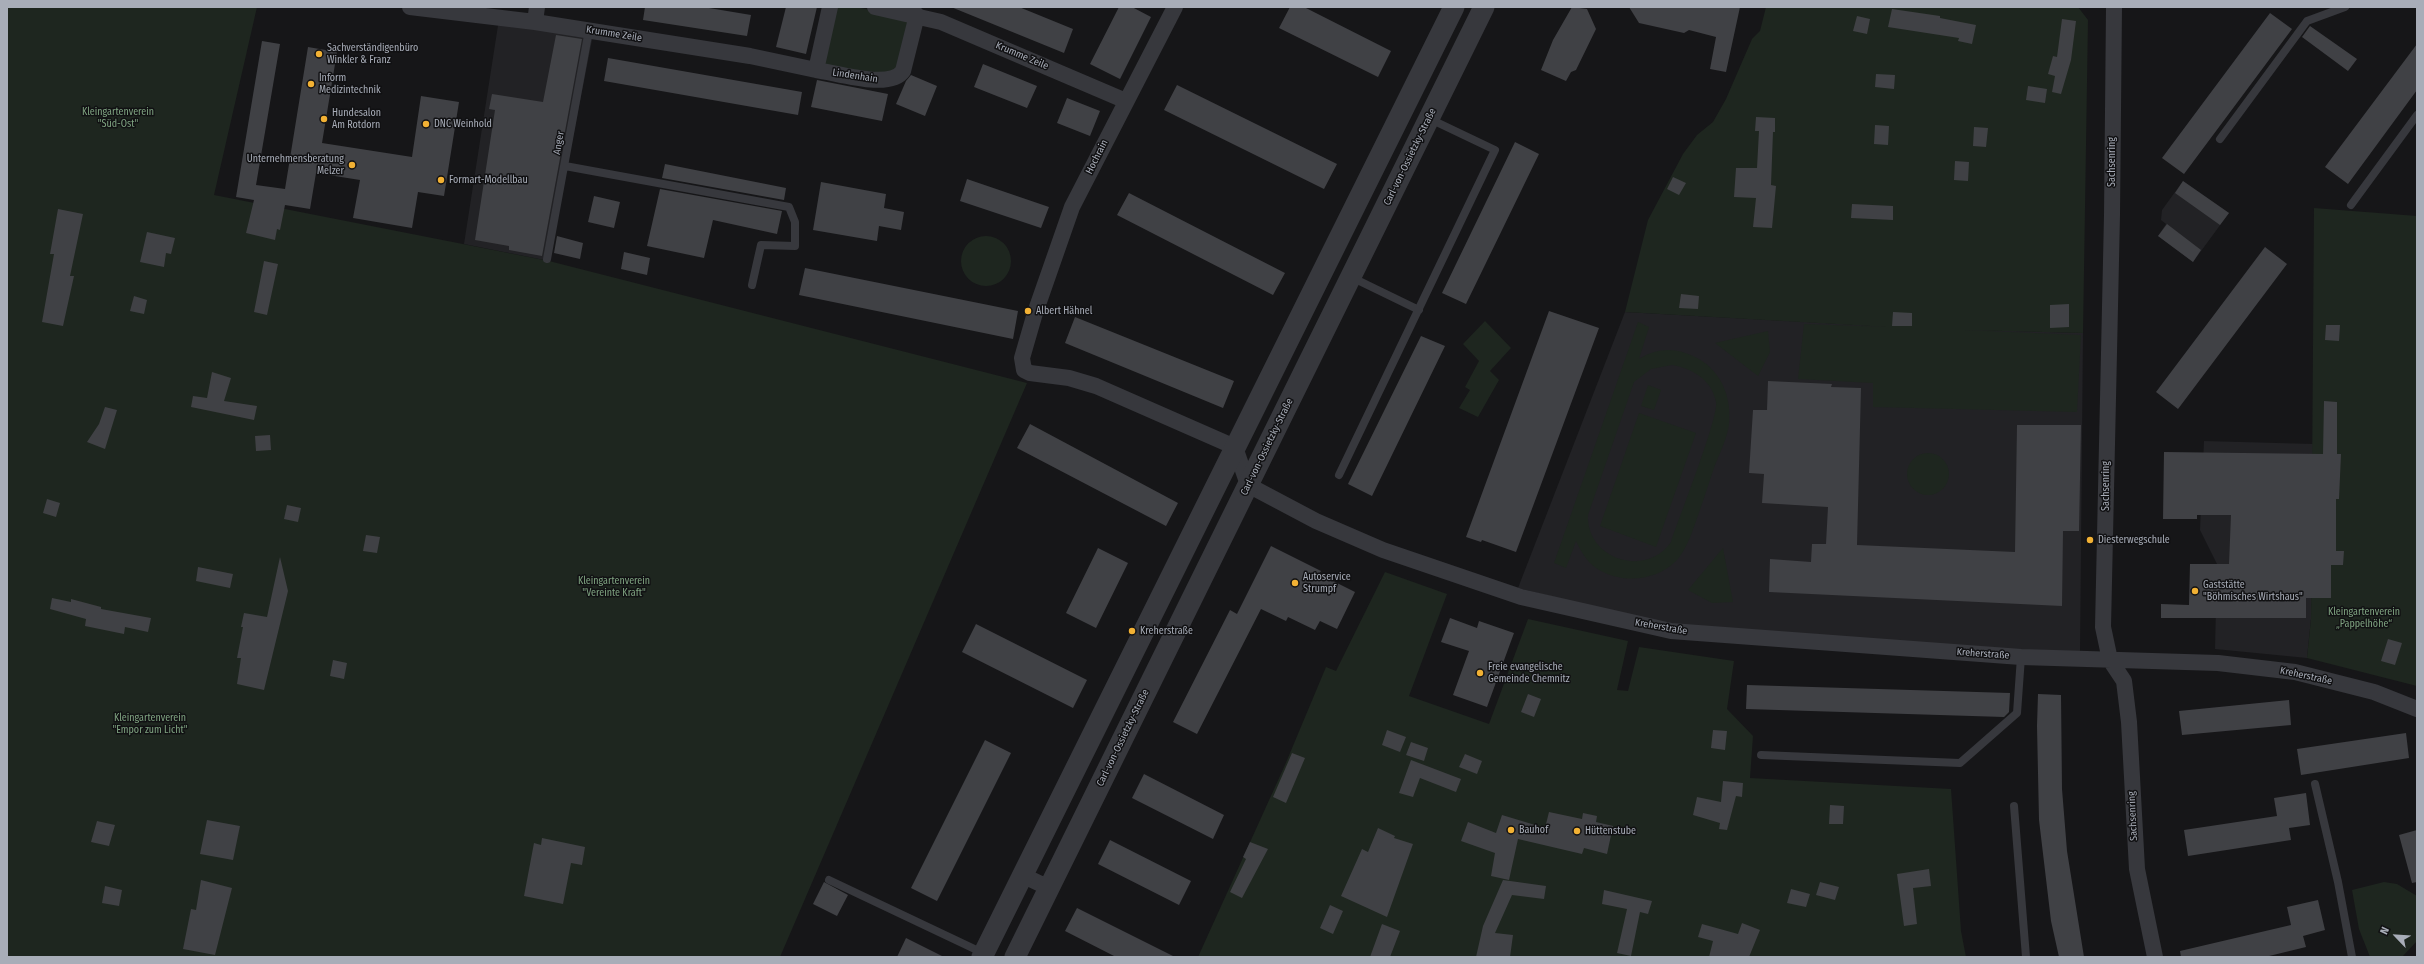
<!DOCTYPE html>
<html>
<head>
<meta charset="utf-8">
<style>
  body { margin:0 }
  #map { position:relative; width:2424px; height:964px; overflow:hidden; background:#161618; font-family:"Fira Sans Condensed",sans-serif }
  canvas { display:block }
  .frame { position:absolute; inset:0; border:8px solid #a8adb8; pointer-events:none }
  .north { position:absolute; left:2376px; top:916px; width:40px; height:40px; -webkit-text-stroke:3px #111113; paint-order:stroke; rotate:295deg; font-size:11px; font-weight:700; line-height:16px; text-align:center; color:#a8adb8 }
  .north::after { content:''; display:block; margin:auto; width:14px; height:18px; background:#a8adb8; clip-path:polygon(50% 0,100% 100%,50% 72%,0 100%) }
</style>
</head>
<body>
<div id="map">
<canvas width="2424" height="964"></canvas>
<div class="frame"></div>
<div class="north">N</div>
</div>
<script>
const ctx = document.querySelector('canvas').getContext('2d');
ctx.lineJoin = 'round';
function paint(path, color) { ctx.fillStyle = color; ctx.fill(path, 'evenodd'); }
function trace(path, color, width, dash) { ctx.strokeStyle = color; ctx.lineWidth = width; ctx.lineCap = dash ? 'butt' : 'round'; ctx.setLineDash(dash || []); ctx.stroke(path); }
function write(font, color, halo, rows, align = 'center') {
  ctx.font = font + ' "Fira Sans Condensed",sans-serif'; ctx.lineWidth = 3; ctx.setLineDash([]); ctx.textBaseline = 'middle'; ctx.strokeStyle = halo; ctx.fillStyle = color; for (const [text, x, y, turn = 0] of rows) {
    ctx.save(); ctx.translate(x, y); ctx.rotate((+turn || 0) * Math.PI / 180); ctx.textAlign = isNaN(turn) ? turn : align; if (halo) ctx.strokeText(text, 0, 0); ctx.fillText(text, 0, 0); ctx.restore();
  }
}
const built = new Path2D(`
  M499,19L593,35L549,261L464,244Z
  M2183,181L2229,213L2193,262L2158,236L2166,224L2161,220L2162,210Z
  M1625,312L1916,328L2083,333L2080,654L1673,627L1518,588Z
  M2204,441L2314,444L2311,619L2307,658L2215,649L2217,564L2200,530Z`);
const green = new Path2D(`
  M7,7H257L214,195L549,261L1027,383L780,957H7Z
  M835,7H855L904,16L910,19L897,74L824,67Z
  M1766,7H2078L2088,20L2083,333L1963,330L2081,335L2077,412L1873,407V383L1798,379L1804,324L1888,327L1625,312L1648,220L1683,154L1697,135L1713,122L1726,99L1752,39L1760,31Z
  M2314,208L2417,216V686L2307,658L2311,619Z
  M961 261a25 25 0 1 1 50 0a25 25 0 1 1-50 0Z
  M1485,321L1511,348L1490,371L1499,380L1478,417L1459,408L1470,390L1465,387L1479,361L1463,344Z
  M1638,322L1649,327L1639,359C1656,348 1675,347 1693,356C1720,368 1732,396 1729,424C1727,440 1718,456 1713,471C1706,492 1699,513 1691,535C1687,544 1683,554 1676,561C1655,582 1620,584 1596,568C1586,561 1581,551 1576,541L1566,568L1554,563ZM1672,365C1692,368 1712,380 1716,402C1719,417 1678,520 1671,542C1647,578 1586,560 1588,515L1634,382L1651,369Z
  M1768,331L1770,352L1758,376L1715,343Z
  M1648,385L1661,390L1654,410L1641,406Z
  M1639,413L1696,433L1656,547L1600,526Z
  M1907 474a21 21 0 1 1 42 0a21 21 0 1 1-42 0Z
  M1723,548L1733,602L1712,603L1688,590Z
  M1385,572L1447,594L1409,696L1489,724L1528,619L1628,641L1617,690L1628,691L1639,647L1734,661L1727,709L1753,736L1750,778L1951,789L1961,931L1966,957H1198L1285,765L1326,667L1336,671Z
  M2384,882L2397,884L2417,896V941L2402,957H2370L2359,929L2352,890Z`);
const building = new Path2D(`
  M645,7H703L751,15L747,36L643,20Z
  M786,7H817L806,54L776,47Z
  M951,7H1019L1073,29L1064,53Z
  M1119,7H1132L1151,17L1120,79L1090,64Z
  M1290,7H1304L1391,51L1378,77L1279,28Z
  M1572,7L1587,9L1596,29L1576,70L1571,72L1566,81L1541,70L1553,40Z
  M1629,7H1740L1726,72L1710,69L1716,37L1689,30L1684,33L1639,23Z
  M1892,9L1940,16V18L1976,25L1972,44L1958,41L1959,38L1888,27Z
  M2270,13L2292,29L2184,174L2162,158Z
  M1857,16L1870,19L1867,34L1853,31Z
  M2062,19L2076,21L2071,60L2061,94L2052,92L2055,76L2048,74L2053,56L2057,57Z
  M2310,26L2357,59L2348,71L2302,37Z
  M556,35L582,39L542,256L509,250V246L475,240L495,110L489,109L492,94L543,102Z
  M262,41L280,44L256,185L285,189L308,47L337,52L322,143L412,157L421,96L459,102L444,196L418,192L412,228L353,218L360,180L316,173L310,209L285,205L280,230L277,229L275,240L246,233L254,200L236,197Z
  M2417,44V90L2348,184L2325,167Z
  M608,58L802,92L798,115L604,81Z
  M983,64L1037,86L1027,108L974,87Z
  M1876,74L1895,75L1894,89L1875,87Z
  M911,75L937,86L925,116L896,104L906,81Z
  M817,80L888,94L882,121L811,107Z
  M1177,85L1337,164L1324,189L1164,110Z
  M2028,86L2047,89L2045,103L2026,100Z
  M1067,98L1100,111L1090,136L1057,123Z
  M1756,117L1775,118V132H1773L1771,185L1776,186L1772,228L1753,227L1756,198L1734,197L1736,168H1757L1759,131H1755Z
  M1875,125L1889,126L1888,145L1874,144Z
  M1974,127L1988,128L1986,147L1973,146Z
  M1515,142L1539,154L1466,304L1442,293Z
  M1955,161L1969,162L1968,181L1954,180Z
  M665,164L786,188L784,200L662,178Z
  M1673,177L1686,183L1679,195L1667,189Z
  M967,179L1049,207L1041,228L960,201Z
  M2183,181L2229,213L2220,225L2175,193Z
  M821,182L886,194L884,208L904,212L901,230L879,226L877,241L813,230Z
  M660,189L782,211L777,234L713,220L704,258L647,246Z
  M1129,193L1285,273L1273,295L1117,215Z
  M594,196L620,202L614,228L588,222Z
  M1852,204L1893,206V220L1851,218Z
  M58,209L83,214L70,276H74L63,326L42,322L54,254H50Z
  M2167,224L2201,250L2193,262L2158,236Z
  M147,232L175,238L171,254L166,253L164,267L140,262Z
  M557,236L583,243L580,259L554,253Z
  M2265,247L2287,264L2178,409L2156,392Z
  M624,252L650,258L647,275L621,269Z
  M264,261L278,264L267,315L254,312Z
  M805,268L1018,311L1013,339L799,295Z
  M1681,294L1699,296L1698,309L1679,308Z
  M134,296L147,300L144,314L130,311Z
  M2069,304V327L2050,328V305Z
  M1549,311L1599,328L1516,552L1482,540L1481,542L1466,537Z
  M1893,312L1912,313V326H1892Z
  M1075,317L1234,381L1223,408L1065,343Z
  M2326,325H2340L2339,341L2325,340Z
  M1421,336L1445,346L1372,496L1348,484Z
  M212,372L231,378L224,401L257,406L254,420L191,407L193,396L207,398Z
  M1768,381L1832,384L1831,387L1861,388L1857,545L2015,552L2017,425H2081L2079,531H2063L2062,606L1769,592L1770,559L1811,562L1812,544H1826L1828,507L1762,503L1764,474L1749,473L1753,410H1767Z
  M2324,401L2337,402V454H2341L2339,499H2336V551H2344L2343,565H2331V598H2306V618H2161V604L2189,605L2190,564H2229L2231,515H2197V519H2163L2164,452L2323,454Z
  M105,407L117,410L105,449L87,442L99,424Z
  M1030,424L1178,503L1166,526L1017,448Z
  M270,435L271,450L256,451L255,436Z
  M47,499L60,503L56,517L43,513Z
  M287,505L301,508L298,522L284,519Z
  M366,535L380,537L377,553L363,551Z
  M1271,546L1321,571L1319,574L1355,592L1337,629L1320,621L1315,630L1288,617L1286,621L1261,609L1197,734L1173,722L1230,610L1237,614Z
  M1098,548L1128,563L1096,628L1066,613Z
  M280,557L288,591L264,690L237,684L241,658H237L243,627H241L244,613L267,617Z
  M198,567L233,574L230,588L196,581Z
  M52,598L71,602V599L101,607V609L151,618L148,632L125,627L124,634L85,626L86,619L50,609Z
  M1450,618L1477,628L1479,621L1514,633L1487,707L1453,695L1469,651L1441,642Z
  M976,624L1087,680L1073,708L962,652Z
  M2388,639L2402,643L2395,665L2381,661Z
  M333,660L347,663L344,679L330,676Z
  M1747,685L2010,693L2009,712L2004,717L1746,709Z
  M1528,694L1541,699L1534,717L1521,712Z
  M2038,694L2061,695L2062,789L2067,851L2084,957H2059L2051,921L2039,820L2037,726Z
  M2289,700L2291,725L2182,735L2179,711Z
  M1387,730L1406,737L1400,752L1382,745Z
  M1713,730L1727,731L1725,750L1711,748Z
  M2406,733L2409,758L2301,775L2297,749Z
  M985,740L1011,753L937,901L911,888Z
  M1411,742L1428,748L1424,761L1406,755Z
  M1292,753L1305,758L1286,803L1273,797Z
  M1465,754L1482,761L1477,774L1459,767Z
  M1411,760L1461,779L1456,792L1420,778L1413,797L1399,793Z
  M1144,774L1224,815L1213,839L1132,798Z
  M1723,781L1743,783L1742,797L1736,796L1727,830L1719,829L1720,823L1693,815L1697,797L1721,802Z
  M2306,793L2310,825L2289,828L2291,840L2188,856L2184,830L2277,816L2274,798Z
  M1830,805L1844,806L1843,824H1829Z
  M1549,812L1582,819L1583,813L1597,816L1596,822L1613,826L1607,854L1584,848L1582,854L1518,839L1509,880L1491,876L1495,853L1461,841L1468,822L1496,833L1502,815L1545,828Z
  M207,820L240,826L233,860L200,854Z
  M97,821L115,825L109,846L91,842Z
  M1378,828L1395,836L1394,838L1413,844L1387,917L1341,896L1362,849L1368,852Z
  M2417,830V882L2412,883L2399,835Z
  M542,838L585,847L582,865L571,863L563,904L524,896L534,843L541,845Z
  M1110,840L1191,881L1179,905L1098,864Z
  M1250,842L1268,849L1242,898L1230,892L1246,859L1243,857Z
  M1929,869L1931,886L1913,888L1917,924L1904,926L1897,874Z
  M201,880L232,888L215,955L183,949L191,909L196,910Z
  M1503,880L1546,886L1544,899L1512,895L1495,933L1513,935L1510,957H1476L1483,926Z
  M824,882L848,895L837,916L813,904Z
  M1820,882L1839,887L1835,900L1816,895Z
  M105,886L122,890L119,906L102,903Z
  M1791,889L1810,894L1806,907L1787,903Z
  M1604,890L1652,901L1648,914L1640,912L1631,956L1617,953L1627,909L1602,904Z
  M2318,900L2325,930L2303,936L2306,947L2265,957H2181L2180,951L2291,925L2287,907Z
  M1330,905L1343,911L1333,934L1320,928Z
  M1077,908L1175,957H1116L1065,931Z
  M1742,923L1760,930L1749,957H1709L1713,941L1698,937L1702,924L1738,934Z
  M1382,924L1400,931L1390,957H1370Z
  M906,938L944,957H897Z`);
const service = new Path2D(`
  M2220,139L2307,21L2345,7
  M565,166L789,207L795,222V246L761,245L752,285
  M2351,205L2417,115
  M547,259L589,30
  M1351,277L1419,310
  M1339,475L1495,150L1430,119
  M1761,755L1960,763L2017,713L2021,657
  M2315,784L2338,882L2352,957
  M2014,806L2026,957
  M829,880L983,953`);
const minor = new Path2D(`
  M410,7L535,22L750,56L816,70
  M830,7L816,70C838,73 890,90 903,71L917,15
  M875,7L941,22L1126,101
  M1175,7L1072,207L1035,313L1022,358L1024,370L1030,373L1069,378L1096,386L1235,447L1248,485L1316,521L1383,550L1521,597L1671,631L2021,657L2218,663L2295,672L2374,692L2417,709
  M2114,7L2112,215L2103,627L2110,660L2124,681L2129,722L2137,869L2155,957
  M535,22L537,7
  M1022,875L1049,888`);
const tertiary = new Path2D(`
  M982,957L1454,7
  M1015,957L1484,7`);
const markers = [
  [319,54,4,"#f2b134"],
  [311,84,4,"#f2b134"],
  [324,119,4,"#f2b134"],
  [426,124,4,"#f2b134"],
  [352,165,4,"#f2b134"],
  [441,180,4,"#f2b134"],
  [1028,311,4,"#f2b134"],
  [2090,540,4,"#f2b134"],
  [1295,583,4,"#f2b134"],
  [2195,591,4,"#f2b134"],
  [1132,631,4,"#f2b134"],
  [1480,673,4,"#f2b134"],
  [1511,830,4,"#f2b134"],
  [1577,831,4,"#f2b134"]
];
const streetNames = [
  ["Krumme Zeile",614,34,9],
  ["Krumme Zeile",1022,56,23],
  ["Lindenhain",855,76,9],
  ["Anger",559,143,-80],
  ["Hochrain",1097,157,-63],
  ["Carl-von-Ossietzky-Straße",1410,157,-64],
  ["Sachsenring",2112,162,-90],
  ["Carl-von-Ossietzky-Straße",1267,447,-64],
  ["Sachsenring",2106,486,-90],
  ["Kreherstraße",1661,627,10],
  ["Kreherstraße",1983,654,4],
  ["Kreherstraße",2306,676,12],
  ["Carl-von-Ossietzky-Straße",1123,738,-64],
  ["Sachsenring",2133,816,-93]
];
const poiNames = [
  ["Sachverständigenbüro",327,48],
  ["Winkler & Franz",327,60],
  ["Inform",319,78],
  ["Medizintechnik",319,90],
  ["Hundesalon",332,113],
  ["Am Rotdorn",332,125],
  ["DNC Weinhold",434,124],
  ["Unternehmensberatung",344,159,"right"],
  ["Melzer",344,171,"right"],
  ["Formart-Modellbau",449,180],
  ["Albert Hähnel",1036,311],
  ["Diesterwegschule",2098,540],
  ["Autoservice",1303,577],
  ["Strumpf",1303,589],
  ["Gaststätte",2203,585],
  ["\"Böhmisches Wirtshaus\"",2203,597],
  ["Kreherstraße",1140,631],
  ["Freie evangelische",1488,667],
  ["Gemeinde Chemnitz",1488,679],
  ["Bauhof",1519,830],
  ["Hüttenstube",1585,831]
];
const parkNames = [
  ["Kleingartenverein",118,112],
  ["\"Süd-Ost\"",118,124],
  ["Kleingartenverein",614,581],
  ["\"Vereinte Kraft\"",614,593],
  ["Kleingartenverein",2364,612],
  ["„Pappelhöhe“",2364,624],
  ["Kleingartenverein",150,718],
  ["\"Empor zum Licht\"",150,730]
];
paint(built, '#222225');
paint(green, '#1e261f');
paint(building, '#404145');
trace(service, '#37383d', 8);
trace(minor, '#37383d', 16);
trace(tertiary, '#37383d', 21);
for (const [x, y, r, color] of markers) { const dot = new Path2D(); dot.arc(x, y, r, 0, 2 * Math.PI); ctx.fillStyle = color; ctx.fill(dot); trace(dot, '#111113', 1.5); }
write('10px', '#a8adb8', '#111113', streetNames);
write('10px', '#a8adb8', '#111113', poiNames, 'left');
write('10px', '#7fa381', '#111113', parkNames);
</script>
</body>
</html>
